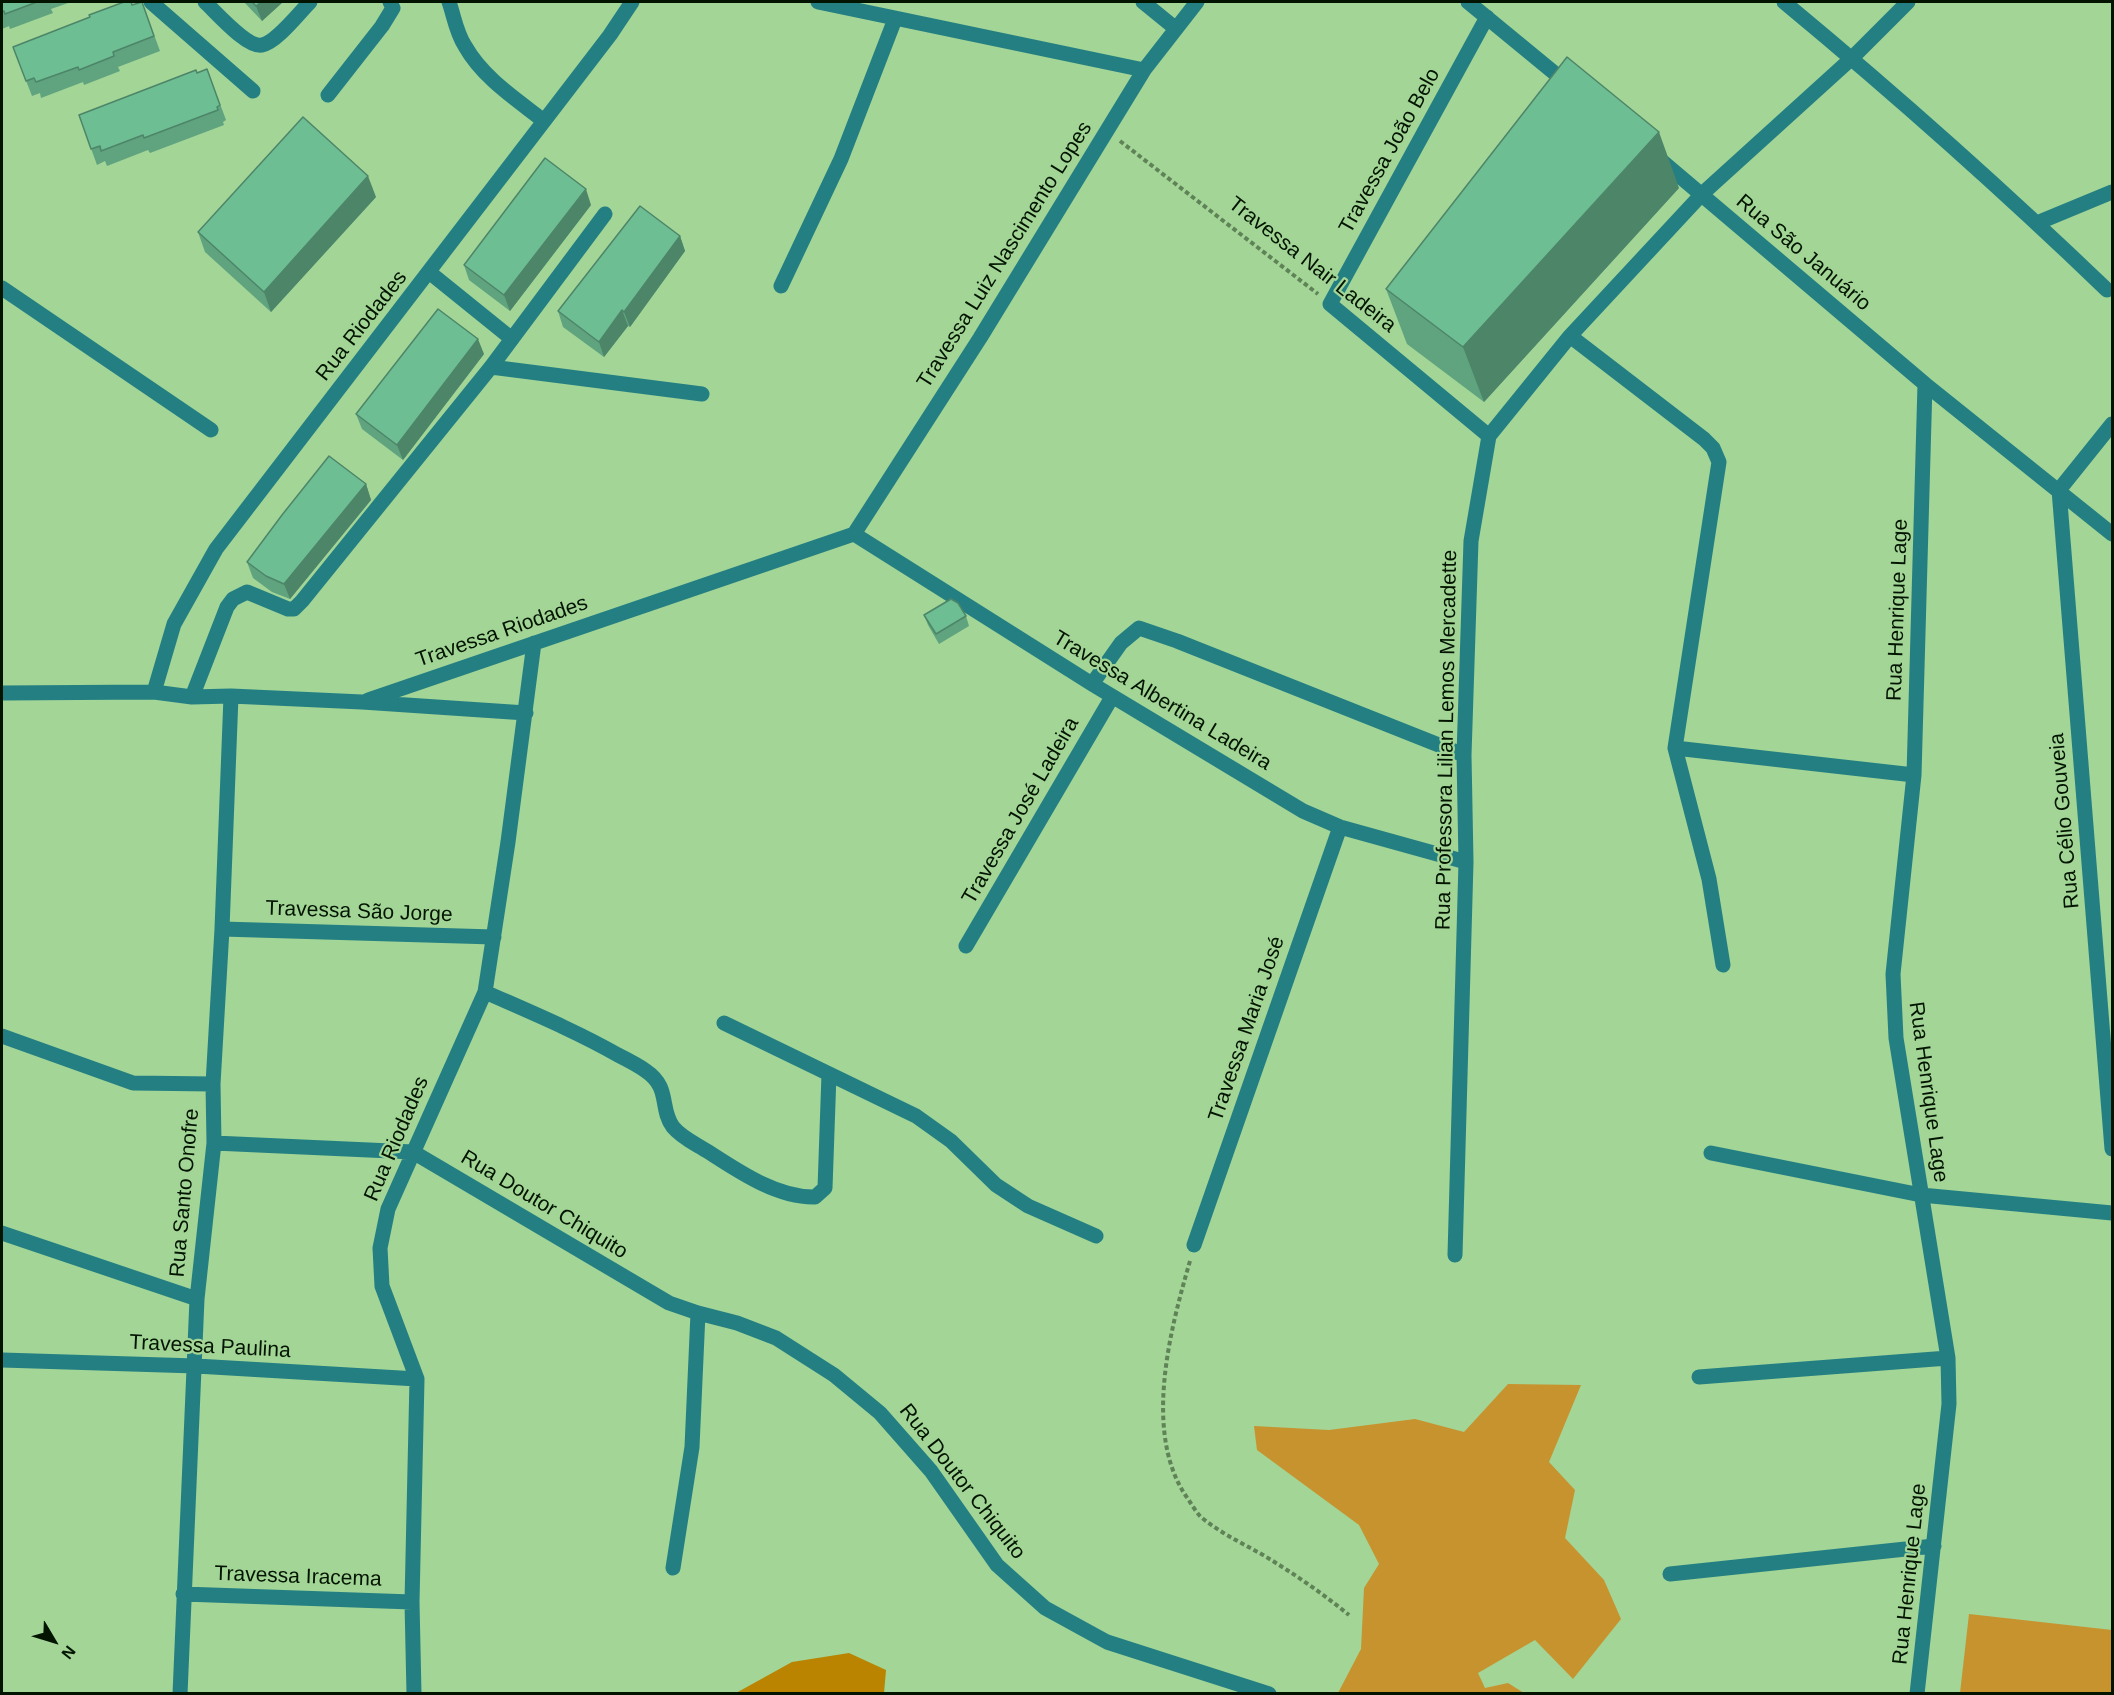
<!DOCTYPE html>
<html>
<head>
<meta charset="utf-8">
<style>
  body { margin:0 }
  #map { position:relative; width:2114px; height:1695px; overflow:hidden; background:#a2d596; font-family:Helvetica,sans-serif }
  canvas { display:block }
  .frame { position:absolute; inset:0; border:3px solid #031401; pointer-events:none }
  .north { position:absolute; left:24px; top:1611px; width:60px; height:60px; -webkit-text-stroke:4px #a2d596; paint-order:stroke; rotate:128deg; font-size:16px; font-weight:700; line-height:24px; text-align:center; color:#031401 }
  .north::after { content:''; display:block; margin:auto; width:21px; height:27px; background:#031401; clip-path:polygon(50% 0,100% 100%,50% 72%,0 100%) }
</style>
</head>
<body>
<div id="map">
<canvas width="2114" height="1695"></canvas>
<div class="frame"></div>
<div class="north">N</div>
</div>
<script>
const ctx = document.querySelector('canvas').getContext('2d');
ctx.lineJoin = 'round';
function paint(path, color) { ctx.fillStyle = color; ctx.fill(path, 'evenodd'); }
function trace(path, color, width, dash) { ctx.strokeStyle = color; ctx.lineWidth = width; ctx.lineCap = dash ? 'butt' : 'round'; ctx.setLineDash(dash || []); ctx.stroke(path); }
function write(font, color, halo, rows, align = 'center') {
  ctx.font = font + ' Helvetica,sans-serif'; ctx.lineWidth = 4.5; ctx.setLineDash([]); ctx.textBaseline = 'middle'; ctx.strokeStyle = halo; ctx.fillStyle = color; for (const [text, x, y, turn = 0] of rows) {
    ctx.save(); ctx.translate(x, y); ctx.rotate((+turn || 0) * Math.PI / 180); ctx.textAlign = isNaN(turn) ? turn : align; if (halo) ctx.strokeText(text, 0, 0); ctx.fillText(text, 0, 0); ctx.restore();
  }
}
const green = new Path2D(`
  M1508,1384L1581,1385L1549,1462L1575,1490L1565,1538L1604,1580L1621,1619L1573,1679L1535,1640L1478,1673L1485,1688L1508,1683L1524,1693H1338L1361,1649L1364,1588L1379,1564L1359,1525L1257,1450L1254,1426L1329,1430L1415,1419L1464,1432Z
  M1969,1614L2112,1630V1693H1960Z`);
const forest = new Path2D(`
  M849,1653L886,1670L884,1693H736L792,1662Z`);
const path = new Path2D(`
  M1120,141L1318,294
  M1190,1261C1170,1330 1142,1435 1188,1499C1192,1505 1196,1512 1201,1517C1220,1533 1242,1543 1263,1555C1293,1573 1322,1593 1349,1615`);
const minor = new Path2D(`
  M151,2L253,91
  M205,2C216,12 247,48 262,45C276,43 300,12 310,2
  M449,2C454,16 456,32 465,46C483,78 516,99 544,121
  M818,2L1144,70
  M1143,2L1175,28
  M1468,2L1569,85
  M1784,2C1895,94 2003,190 2107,290
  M1487,17L1330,304L1489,436
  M328,95L382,26L393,8L390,2
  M1657,157L1925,384L2112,534
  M2037,223L2112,192
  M429,272L512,339
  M781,286L841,159L895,19
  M2,288L211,430
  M1570,336L1704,439L1713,448L1719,462L1675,748L1709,879L1723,965
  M491,367L702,394
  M2112,424L2059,490L2112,1149
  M854,534L1092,684L1303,811L1340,827L1466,862
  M854,534L980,338L1144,70L1197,2
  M1092,684L1121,643L1139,628L1177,641L1464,755
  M154,692L174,624L216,549L610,35L632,2
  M2,693L154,692L192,697L231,696L362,702L526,713
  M192,697L227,607L233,599L247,592L288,609H294L302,601L491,367L605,214
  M368,700L854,534
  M1675,748L1914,775
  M222,929L494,937
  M966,946L1112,697
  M485,992C530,1012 576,1031 618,1055C628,1060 638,1065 646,1071C671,1088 659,1108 673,1127C682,1138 696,1144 707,1151C738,1171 777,1198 815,1197L825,1188L829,1074
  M724,1023L916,1116L951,1141L996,1185L1028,1206L1096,1236
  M2,1036L133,1083L213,1084
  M214,1143L413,1152L669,1303L698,1313L737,1323L776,1338L834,1375L880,1413L931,1471L997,1565L1045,1608L1107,1642L1269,1694
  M1711,1153L1921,1195L2112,1213
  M2,1233L197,1299
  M1194,1245L1340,827
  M1455,1255L1466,862L1464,755L1471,541L1489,436L1570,336L1702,194L1852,58L1908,2
  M2,1360L196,1366L417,1379
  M1699,1377L1948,1358
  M673,1568L692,1447L698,1313
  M1670,1574L1934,1546
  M183,1594L412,1602
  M180,1694L197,1299L214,1143L213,1084L222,929L231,696
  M414,1694L412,1602L417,1379L382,1286L380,1248L388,1209L485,992L508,842L534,643
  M1917,1694L1949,1404L1948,1358L1896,1038L1893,974L1914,775L1925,384`);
const wall = new Path2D(`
  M2,2H71L51,9L53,13L10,29L9,26L2,29Z
  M142,2L160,51L118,67L120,71L84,85L83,82L41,98L40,93L32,96L13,47Z
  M244,2H283L262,21Z
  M207,69L226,120L223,122L224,125L150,153L148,150L107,166L105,161L97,165L79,115Z
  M1679,188L1484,402L1407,344L1386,289Z
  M376,197L271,312L205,252L198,232Z
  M591,205L510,311L469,280L464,265Z
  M680,236L685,251L630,327L628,326L604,357L563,327L558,311Z
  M484,354L403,460L362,429L356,414Z
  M366,484L371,500L290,599L272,592L253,578L247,562Z
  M924,615L966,616L969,626L939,644L928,625Z`);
const shadedWall = new Path2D(`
  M261,2H283L262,21L256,6Z
  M1659,132L1679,188L1484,402L1463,347Z
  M368,176L376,197L271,312L264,292Z
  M586,189L591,205L510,311L504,295Z
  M680,236L685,251L630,327L624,312Z
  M622,310L628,326L604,357L599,342Z
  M478,339L484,354L403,460L397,445Z
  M366,484L371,500L290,599L284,584Z`);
const building = new Path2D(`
  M2,2H37L5,14L4,11L2,12Z
  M124,2H131L132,5L142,2L154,36L113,52L114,56L79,70L78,67L36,82L34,78L26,81L13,47L90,17L89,15Z
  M252,2H261L256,6Z
  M1567,57L1659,132L1463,347L1386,289Z
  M207,69L220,105L217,107L218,110L144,138L143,135L101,151L100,146L91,149L79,115L196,70L197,73Z
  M303,117L368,176L264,292L198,232Z
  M545,158L586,189L504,295L464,265Z
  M640,206L680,236L624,312L622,310L599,342L558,311Z
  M438,309L478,339L397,445L356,414Z
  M329,456L366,484L284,584L266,576L247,562L282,515Z
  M951,599L958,603L966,616L936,634L924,615Z`);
const streetNames = [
  ["Travessa João Belo",1390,151,-61],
  ["Rua São Januário",1803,253,40],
  ["Travessa Luiz Nascimento Lopes",1005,255,-58],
  ["Travessa Nair Ladeira",1312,265,38],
  ["Rua Riodades",362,326,-52],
  ["Rua Henrique Lage",1898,610,-88],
  ["Travessa Riodades",502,632,-19],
  ["Travessa Albertina Ladeira",1162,701,31],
  ["Rua Professora Lilian Lemos Mercadette",1447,740,-89],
  ["Travessa José Ladeira",1021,811,-60],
  ["Rua Célio Gouveia",2065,821,-95],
  ["Travessa São Jorge",359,912,2],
  ["Travessa Maria José",1247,1029,-71],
  ["Rua Henrique Lage",1928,1092,82],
  ["Rua Riodades",397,1139,-67],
  ["Rua Santo Onofre",185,1193,-85],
  ["Rua Doutor Chiquito",544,1205,31],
  ["Travessa Paulina",210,1347,3],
  ["Rua Doutor Chiquito",962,1482,52],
  ["Rua Henrique Lage",1910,1574,-84],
  ["Travessa Iracema",298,1577,2]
];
paint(green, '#c7932f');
paint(forest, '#ba8401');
trace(path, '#5f8357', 4, [4.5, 3]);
trace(minor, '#247f83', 15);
paint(wall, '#5fa37f');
paint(shadedWall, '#4d8568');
paint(building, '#6ebe94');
trace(building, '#4d8568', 1.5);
write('21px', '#031401', '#a2d596', streetNames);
</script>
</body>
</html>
